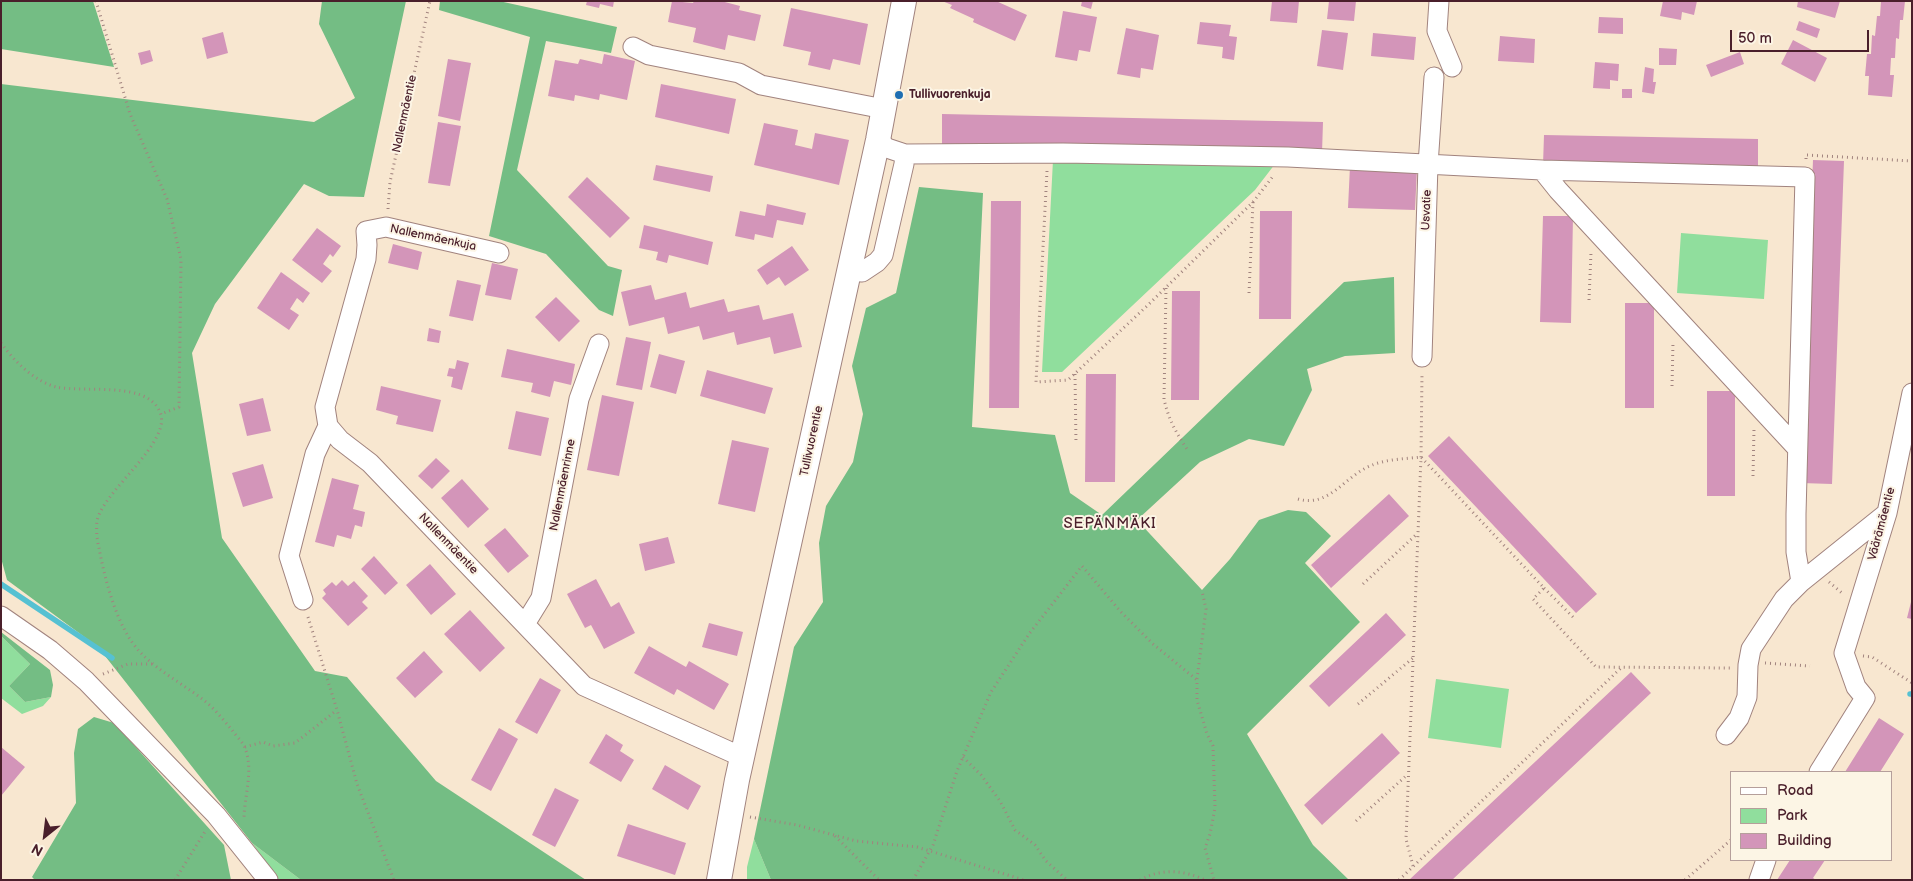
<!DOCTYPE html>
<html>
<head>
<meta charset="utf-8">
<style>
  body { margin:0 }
  #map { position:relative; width:1913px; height:881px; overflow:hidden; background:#f8e7d0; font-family:"Balsamiq Sans",sans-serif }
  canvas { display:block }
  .frame { position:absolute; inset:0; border:2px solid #4a1f2b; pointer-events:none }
  .legend { position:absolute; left:1730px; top:771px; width:162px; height:90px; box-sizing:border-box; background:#fcf5e5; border:1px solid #b59f9b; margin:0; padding:6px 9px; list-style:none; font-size:15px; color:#4a1f2b }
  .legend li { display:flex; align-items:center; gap:10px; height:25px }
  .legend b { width:25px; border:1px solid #b59f9b }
  .north { position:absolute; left:20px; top:811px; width:50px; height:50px; -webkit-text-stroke:4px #fcf5e5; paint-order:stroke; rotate:209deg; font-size:14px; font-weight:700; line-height:20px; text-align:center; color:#4a1f2b }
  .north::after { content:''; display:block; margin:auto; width:18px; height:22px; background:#4a1f2b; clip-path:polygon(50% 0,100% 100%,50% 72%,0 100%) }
  .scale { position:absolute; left:1730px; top:30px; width:139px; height:22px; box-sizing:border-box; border:2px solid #4a1f2b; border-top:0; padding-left:6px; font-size:15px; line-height:18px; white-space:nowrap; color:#4a1f2b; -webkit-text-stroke:4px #fcf5e5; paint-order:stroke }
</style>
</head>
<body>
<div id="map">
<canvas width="1913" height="881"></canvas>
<div class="frame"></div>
<ul class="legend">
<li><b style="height:6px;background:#fff"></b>Road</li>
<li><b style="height:14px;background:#90de9d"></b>Park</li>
<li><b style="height:14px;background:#d395b9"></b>Building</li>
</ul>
<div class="north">N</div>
<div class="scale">50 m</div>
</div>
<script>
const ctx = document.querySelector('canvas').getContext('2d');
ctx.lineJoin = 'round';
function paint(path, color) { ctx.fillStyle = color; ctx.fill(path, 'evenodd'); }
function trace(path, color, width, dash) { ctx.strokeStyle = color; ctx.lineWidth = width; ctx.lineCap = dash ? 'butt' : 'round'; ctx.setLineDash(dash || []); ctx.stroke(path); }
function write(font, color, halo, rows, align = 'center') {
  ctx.font = font + ' "Balsamiq Sans",sans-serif'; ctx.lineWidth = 4; ctx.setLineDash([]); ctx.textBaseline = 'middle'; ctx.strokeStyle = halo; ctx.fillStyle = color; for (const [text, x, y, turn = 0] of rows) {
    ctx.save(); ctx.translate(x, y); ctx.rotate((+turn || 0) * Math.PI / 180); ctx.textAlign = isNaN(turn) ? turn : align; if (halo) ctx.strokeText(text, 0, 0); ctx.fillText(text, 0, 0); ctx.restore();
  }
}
const green = new Path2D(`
  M1053,160L1275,164L1255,190L1062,372H1042Z
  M1681,233L1768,240L1764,299L1677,293Z
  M1,636L30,664L9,686L25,702L51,697L43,706L22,714L1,698Z
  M1436,679L1509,689L1501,748L1428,738Z
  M754,839L771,880H747V867Z
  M252,843L301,880H279Z`);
const forest = new Path2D(`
  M1,1H93L114,67L1,49Z
  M322,1H406L364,197L329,196L304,184L215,304L192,353L222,538L315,671L347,677L436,781L586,880H301L252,843L98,647L7,580L1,558V84L314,122L355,98L319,24Z
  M440,1H499L617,27L611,53L546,41L517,170L608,266L622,270L613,316L599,310L546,254L489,236L530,37L439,10Z
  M919,187L983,193L972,427L1055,435L1070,493L1102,515L1344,282L1394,277L1395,353L1345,356L1307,369L1312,390L1284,446L1249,439L1200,462L1137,520L1202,590L1230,559L1259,520L1288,510L1306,512L1331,536L1305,563L1360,622L1247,734L1313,845L1349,880H771L754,839L794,647L823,602L819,543L826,506L853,462L863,414L852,366L866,308L896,293Z
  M1,632L50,670L53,685L51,697L25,702L9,686L30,664L1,636Z
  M94,717L114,723L224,845L231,880H35L32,877L76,803L74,753L78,729Z`);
const stream = new Path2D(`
  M1,584L112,658
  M1910,694H1912`);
const building = new Path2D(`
  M587,1H614L613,7L600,4L599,8L586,5Z
  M672,1L693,3L694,1H721L740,6L739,10L761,15L755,41L728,35L725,50L693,42L696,28L668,22Z
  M942,1H996L1027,15L1015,41L973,22L974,19L950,8L952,5Z
  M1082,1H1093L1091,9L1081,6Z
  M1272,1H1299L1297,23L1270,21Z
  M1329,1H1356L1354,21L1327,19Z
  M1663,1H1697L1694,15L1682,12L1681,20L1660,16Z
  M1798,1H1840L1835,18L1797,7Z
  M1881,1H1905L1903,20H1900L1899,39L1896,38L1895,58H1891L1890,75H1894L1892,97L1868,95L1869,76H1865L1867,54H1871L1872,35L1875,36L1877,16H1880Z
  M791,8L868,24L860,65L833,59L830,70L808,65L811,52L783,46Z
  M1063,11L1097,17L1090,52L1079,50L1077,61L1055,57Z
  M1599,17L1623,18V34L1598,33Z
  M1799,21L1820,29L1817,38L1796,30Z
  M1200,22L1231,25L1229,36L1237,37L1234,60L1222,58L1223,47L1197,44Z
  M1126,28L1159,35L1153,70L1141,68L1140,78L1117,74Z
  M1322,30L1348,33L1343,70L1317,66Z
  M223,32L228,53L207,59L202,38Z
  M1373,33L1416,37L1414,60L1371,56Z
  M1500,36L1535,39L1534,63L1498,61Z
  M1793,40L1827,58L1815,82L1781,64Z
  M1659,48L1677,49L1676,65H1659Z
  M150,50L153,61L141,65L138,53Z
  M1740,52L1744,64L1711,77L1706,65Z
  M604,54L635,61L627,100L600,94L599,100L575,95L574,101L548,96L555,60L578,64L580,59L602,64Z
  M448,59L471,63L460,121L438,116Z
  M1595,62L1619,64L1618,81L1610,80V89L1593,88Z
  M1645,67L1654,69L1653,82H1656L1654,94L1642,92Z
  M661,84L736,99L729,134L655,117Z
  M1622,89H1632V98H1622Z
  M942,114L1323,122L1322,153L942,145Z
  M438,122L461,126L450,186L428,183Z
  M764,123L798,130L795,145L812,149L815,133L849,140L839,185L754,165Z
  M1544,135L1758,139V169L1543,165Z
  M1813,160L1844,161L1832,484L1801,483Z
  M656,165L713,176L710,192L653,180Z
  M1350,166L1417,169L1415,210L1348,208Z
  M587,177L630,218L610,238L568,197Z
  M991,201H1021L1019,408H989Z
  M767,204L806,213L803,225L777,220L773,238L755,234L754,240L735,236L740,211L765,216Z
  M1260,211H1292L1291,319H1259Z
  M1543,216H1573L1571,323L1540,322Z
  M644,225L713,242L708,265L669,255L667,263L656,260L658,252L639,248Z
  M317,228L341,246L333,257L330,254L323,264L332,271L322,283L292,260Z
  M393,244L422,252L418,270L388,263Z
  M792,246L809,270L785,286L779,277L767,285L757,270Z
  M492,263L518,269L511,300L485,295Z
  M281,272L310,293L303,303L297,298L290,309L299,315L289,330L257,308Z
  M457,280L481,285L473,321L449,316Z
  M651,285L655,300L686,292L690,308L724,299L728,312L759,305L763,320L793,313L802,347L774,354L770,337L737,345L734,332L703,340L699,326L668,334L664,317L629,326L621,292Z
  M1172,291H1200L1199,400H1171Z
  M556,297L580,321L559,342L535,317Z
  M1625,303H1654V408H1625Z
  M429,328L441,331L439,343L427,341Z
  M626,337L651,342L642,390L616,385Z
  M507,349L575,364L571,385L554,381L550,397L531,392L533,383L501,377Z
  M659,354L685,361L676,394L650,387Z
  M457,360L469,363L462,390L451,387L453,377L447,376L449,368L455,369Z
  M707,370L773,388L765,414L700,396Z
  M1086,374H1116L1115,482H1085Z
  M381,386L441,400L433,432L396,424L398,416L376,410Z
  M1707,391H1735V496H1707Z
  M602,395L634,402L619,476L587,470Z
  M263,398L271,431L247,436L239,404Z
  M516,411L549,418L541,456L508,449Z
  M1449,436L1597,594L1576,613L1428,456Z
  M732,440L769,448L755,512L718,504Z
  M436,458L450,471L432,489L418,476Z
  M263,464L273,498L243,507L232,473Z
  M332,478L359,485L353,509L365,512L362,527L355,525L351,539L337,535L334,547L315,542Z
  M462,479L489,509L468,528L441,498Z
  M1389,494L1409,516L1331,588L1311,565Z
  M505,528L529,556L508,573L484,545Z
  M668,537L675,563L645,571L639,544Z
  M374,556L398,583L385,595L361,569Z
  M430,564L456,594L431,615L406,585Z
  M596,579L611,607L619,602L635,633L604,649L591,625L585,628L567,594Z
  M342,580L348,586L354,581L368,596L362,602L368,608L348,626L322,598L326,594L323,590L332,582L336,586Z
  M1911,602H1912V619L1907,618Z
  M470,610L505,648L480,672L444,634Z
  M1386,613L1406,635L1329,707L1309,686Z
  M709,623L743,632L737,656L702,647Z
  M649,646L686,667L689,661L729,684L714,710L677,689L674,695L634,673Z
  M424,651L443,672L415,698L396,678Z
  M1631,672L1651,693L1452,880H1409Z
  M540,678L561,690L537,734L515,722Z
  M1879,718L1904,734L1880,772H1845Z
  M499,728L518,739L491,791L471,780Z
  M1382,733L1400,753L1322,825L1304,805Z
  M606,734L623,745L620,751L634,760L621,782L589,763Z
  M1,747L25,767L1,796Z
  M665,765L701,786L688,810L652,789Z
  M555,788L579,800L555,847L532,835Z
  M628,824L686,843L675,875L617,856Z
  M1790,860H1825L1813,878L1816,880H1777Z`);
const path = new Path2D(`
  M96,1L130,114L167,199L181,259L179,407L161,414
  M1806,159V155L1912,161
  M1047,171L1036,382L1068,380L1148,305L1253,202L1274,175
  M388,209L390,182L430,1
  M1166,288L1164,399C1168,418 1176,433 1187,449
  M1249,293L1253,202
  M1589,300L1591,252
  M1,343C14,361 34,381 56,387C85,393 144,381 159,410C176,440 103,490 97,521C96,529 97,541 99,548C105,580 117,628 140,652C159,672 185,685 206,702C216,710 224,721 232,730C236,736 243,742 245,748C254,770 244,797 244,820
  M1075,374L1076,444
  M1672,386L1673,342
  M1753,476L1754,429
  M1298,499C1329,508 1345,476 1370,466C1385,459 1405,459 1421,457L1544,588L1533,599L1596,667L1730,668
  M1829,582L1843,594
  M1363,584L1418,533
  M1544,588L1574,618
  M308,617L337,710L357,784L394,880
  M1863,656L1872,657L1912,683
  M1765,663L1810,666
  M103,674L128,664H152
  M1197,679L1206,609L1202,591
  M1358,704L1413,658
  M245,747L263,742L273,746L295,743L337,710
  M963,757L981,775L1000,801L1015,830L1035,845L1046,861L1067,880
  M750,817L797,825L856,841L917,847L1024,880
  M1356,821L1407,775
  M835,836L879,880
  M1413,866L1406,839L1421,457L1422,373
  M175,880L206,830
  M913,880L933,845L957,771L991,692L1029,634L1082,566L1121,612L1153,644L1197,680V700L1207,734L1213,746L1215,808L1210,834L1205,848L1214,880
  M1140,880C1161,868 1184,870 1205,880
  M1399,880L1623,666
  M1685,880L1732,839`);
const minor = new Path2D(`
  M1439,1L1437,31L1452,67
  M633,47L649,55L739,73L761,85L884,109
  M878,140L887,148L905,154L1063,153L1288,157L1542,170L1805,177L1796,514V552L1801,582
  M1542,170L1558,190L1797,448
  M499,253L386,227L366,231L367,245L366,259L325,407L328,426L340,440L370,463L584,686L742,757
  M849,271L862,272L877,262L883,255L904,164L905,154
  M1422,357L1428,165L1434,77
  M303,600L289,556L315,454L328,426
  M1,616L50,650L86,681L216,815L268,880
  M525,624L541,598L579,399L599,344
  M1726,735L1739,718L1747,697L1748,665L1751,649L1784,599L1801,582L1887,513
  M1819,772L1865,698L1856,687L1844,653L1887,513L1912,393
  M1759,880L1766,860`);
const major = new Path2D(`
  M719,880L737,780L878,140L904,1`);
const markers = [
  [899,95,5,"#1f6fb2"]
];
const poiNames = [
  ["Tullivuorenkuja",909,95]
];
const streetNames = [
  ["Nallenmäentie",405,114,-78],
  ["Usvatie",1427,210,-88],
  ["Nallenmäenkuja",433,238,12],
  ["Tullivuorentie",812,441,-78],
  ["Nallenmäenrinne",563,485,-79],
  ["Väärämäentie",1882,524,-75],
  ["Nallenmäentie",448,544,46]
];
const quarterNames = [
  ["SEPÄNMÄKI",1110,524]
];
paint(green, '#90de9d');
paint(forest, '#74bd84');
trace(stream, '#56c1d2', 5.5);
paint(building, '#d395b9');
trace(minor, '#a1837e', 21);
trace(major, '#a1837e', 26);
trace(path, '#a1837e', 3, [1, 4]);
trace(minor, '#fff', 19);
trace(major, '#fff', 24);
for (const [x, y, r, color] of markers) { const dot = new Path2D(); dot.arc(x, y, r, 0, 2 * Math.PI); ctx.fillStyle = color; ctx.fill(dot); trace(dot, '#fcf5e5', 2); }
write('bold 12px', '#4a1f2b', '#fcf5e5', poiNames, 'left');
write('12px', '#4a1f2b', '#fcf5e5', streetNames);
ctx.letterSpacing = '1px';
write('15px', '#4a1f2b', '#fcf5e5', quarterNames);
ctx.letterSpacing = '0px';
</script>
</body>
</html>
